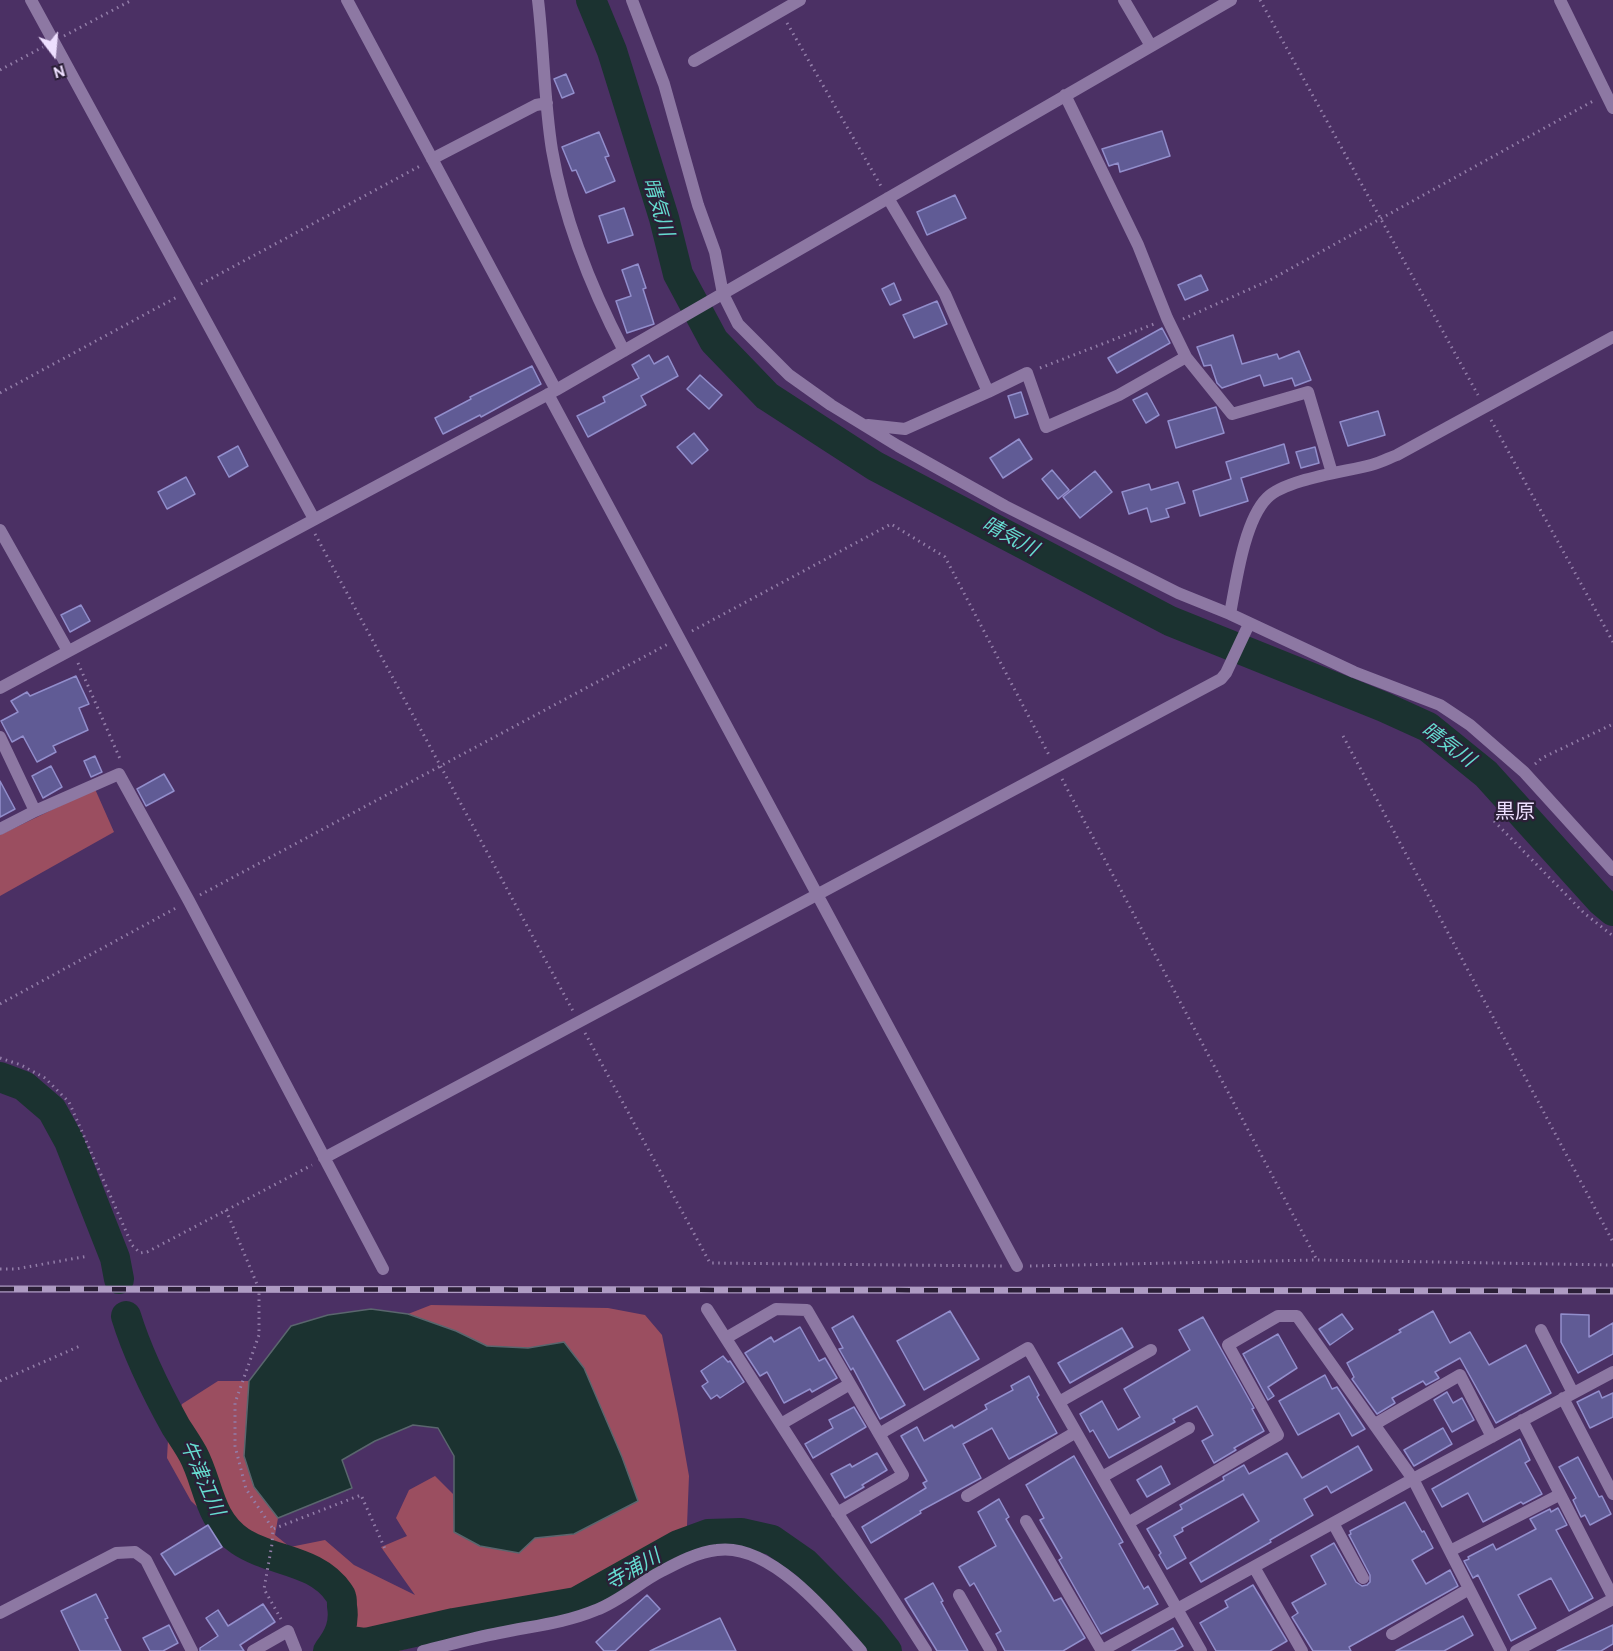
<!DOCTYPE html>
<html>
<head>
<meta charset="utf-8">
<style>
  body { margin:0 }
  #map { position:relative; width:1613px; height:1651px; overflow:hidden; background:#4b3064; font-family:Cabin,sans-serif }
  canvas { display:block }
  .north { position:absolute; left:24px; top:24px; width:60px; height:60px; -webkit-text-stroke:4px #2b1f37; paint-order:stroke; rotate:164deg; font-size:16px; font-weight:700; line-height:24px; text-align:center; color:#eddefe }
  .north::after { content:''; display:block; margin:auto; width:21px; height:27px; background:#eddefe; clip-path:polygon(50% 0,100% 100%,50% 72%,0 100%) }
</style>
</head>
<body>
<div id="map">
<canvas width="1613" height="1651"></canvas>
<div class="north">N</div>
</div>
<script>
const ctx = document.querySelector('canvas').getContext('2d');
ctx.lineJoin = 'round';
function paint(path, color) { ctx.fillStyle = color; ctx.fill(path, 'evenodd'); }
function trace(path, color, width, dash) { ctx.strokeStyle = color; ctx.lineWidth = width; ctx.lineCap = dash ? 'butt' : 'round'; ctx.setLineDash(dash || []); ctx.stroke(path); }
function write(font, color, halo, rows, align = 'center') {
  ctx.font = font + ' Cabin,"Noto Sans JP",sans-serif'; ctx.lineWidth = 4.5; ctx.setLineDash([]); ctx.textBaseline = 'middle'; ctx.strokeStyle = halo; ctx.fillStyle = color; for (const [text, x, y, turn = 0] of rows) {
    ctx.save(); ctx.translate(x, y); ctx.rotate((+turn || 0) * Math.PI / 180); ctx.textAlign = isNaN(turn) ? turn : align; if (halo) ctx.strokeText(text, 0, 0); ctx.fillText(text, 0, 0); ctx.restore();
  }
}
const green = new Path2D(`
  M95,789L114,832L0,896V835Z
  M431,1305L608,1308L645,1315L662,1335L678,1414L689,1476L686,1550L623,1590L576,1612L516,1620L398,1651H314L333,1625L328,1595L283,1565L244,1551L191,1501L167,1458L168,1440L182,1404L218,1381H249L244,1456L254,1487L278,1518L275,1535L290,1547L325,1540L354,1565L415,1595L381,1547L407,1536L396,1518L409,1490L435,1476L453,1494L454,1532L535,1538L574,1534L564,1343L528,1348L487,1346L456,1331L408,1314Z`);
const water = new Path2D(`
  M371,1309L408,1314L456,1331L487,1346L528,1348L564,1342L584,1368L622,1457L638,1501L574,1534L535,1538L519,1553L480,1546L454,1532V1456L438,1428L413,1425L375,1441L342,1460L352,1488L278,1518L254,1487L244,1456L249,1381L291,1326L328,1315Z`);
const river = new Path2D(`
  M591,0L612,51L664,218L678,274L714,341L767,396L875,466L1170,621L1384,707L1428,727L1486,774L1601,901L1613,911
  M0,1077L24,1086L52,1110L69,1141L115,1258L119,1279
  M126,1316C138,1355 156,1391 176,1427C182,1436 188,1445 193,1454C209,1484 208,1519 240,1541C271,1562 316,1559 339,1593C342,1596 342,1601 342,1606C345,1624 339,1637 328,1651
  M337,1639L366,1643L454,1623L576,1602L678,1545L708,1534L741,1533L772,1540L805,1563L869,1628L887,1651`);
const building = new Path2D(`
  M566,74L574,93L562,98L554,79Z
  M1162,131L1170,156L1120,172L1118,163L1109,166L1102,149Z
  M599,132L609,156L605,157L615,181L586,193L576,170L572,171L562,147Z
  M955,195L966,218L927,235L917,212Z
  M624,208L633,235L608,243L599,216Z
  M638,264L646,288L643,289L654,324L627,333L616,301L631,296L622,270Z
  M1201,275L1208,290L1185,300L1178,285Z
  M894,283L901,300L890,305L882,289Z
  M937,301L947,324L914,338L903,315Z
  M1162,328L1170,343L1117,373L1108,358Z
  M1233,335L1242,364L1277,354L1279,359L1299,351L1311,380L1295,386L1292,378L1264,386L1260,375L1222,388L1217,383L1211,365L1204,366L1197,347Z
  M649,355L654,364L668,356L678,376L641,396L646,405L588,437L577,416L605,402L603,397L639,378L632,365Z
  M532,366L541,384L481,417L480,415L443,434L435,418L471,399L470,397Z
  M700,375L722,395L709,409L687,389Z
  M1021,392L1028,414L1015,418L1008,396Z
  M1147,393L1159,415L1146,423L1133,400Z
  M1216,407L1224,433L1176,448L1168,421Z
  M1378,411L1385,435L1348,446L1340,422Z
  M694,433L708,450L692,464L677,447Z
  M1019,439L1032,459L1003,478L990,458Z
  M1284,444L1289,463L1241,478L1248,501L1200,516L1193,491L1231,479L1226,462Z
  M238,446L248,466L229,477L218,457Z
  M1315,447L1319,463L1301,468L1296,452Z
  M1052,470L1069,490L1058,499L1042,479Z
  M1095,471L1112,492L1080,518L1063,497Z
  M186,477L195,494L167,509L158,492Z
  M1178,482L1185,503L1166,509L1169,517L1151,522L1147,508L1129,514L1122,492L1149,484L1151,490Z
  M81,605L90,621L70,632L61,615Z
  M76,676L89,704L79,708L88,730L53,746L56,752L37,762L23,736L12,742L1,721L18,712L11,701L27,692L30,696Z
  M95,756L102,772L91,777L84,761Z
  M51,766L62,787L43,798L32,776Z
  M164,774L174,791L146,806L137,789Z
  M0,781L15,809L0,817Z
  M950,1311L979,1359L924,1390L897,1341Z
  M1433,1311L1450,1343L1470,1332L1489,1365L1526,1345L1551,1393L1496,1423L1460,1358L1435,1372L1439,1378L1426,1385L1423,1381L1392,1398L1395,1403L1377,1414L1352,1379L1354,1377L1347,1363L1401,1332L1399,1330Z
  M1342,1314L1353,1329L1330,1345L1319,1329Z
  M1561,1314L1589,1315V1337L1613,1323V1354L1578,1373L1561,1342Z
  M853,1316L905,1405L880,1419L853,1368L851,1370L839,1349L843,1348L832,1328Z
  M1203,1317L1254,1408L1252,1409L1264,1431L1234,1448L1236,1450L1214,1463L1202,1441L1213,1435L1197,1406L1173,1419L1175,1422L1109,1458L1093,1430L1090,1432L1080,1414L1102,1401L1118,1430L1140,1417L1124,1389L1190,1350L1179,1330Z
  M800,1327L819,1361L825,1358L837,1378L812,1392L810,1389L784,1403L767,1372L760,1376L745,1353L771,1337L774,1342Z
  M1122,1328L1133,1347L1070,1383L1058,1363Z
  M1278,1334L1297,1368L1268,1387L1274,1396L1268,1400L1243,1354Z
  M723,1356L728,1362L730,1361L744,1382L720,1398L717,1395L711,1399L702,1386L708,1382L701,1371Z
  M1325,1375L1332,1389L1337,1387L1365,1429L1352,1436L1339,1413L1298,1435L1279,1401Z
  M1029,1376L1039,1395L1037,1397L1057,1433L1009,1459L992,1428L963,1444L981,1478L920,1511L921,1513L871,1543L862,1527L926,1488L923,1483L927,1481L901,1436L917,1427L924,1441L952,1425L954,1428L987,1409L985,1405L1013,1390L1011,1386Z
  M1599,1391L1602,1398L1613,1393V1417L1590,1428L1577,1402Z
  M1447,1392L1453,1403L1462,1398L1474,1420L1452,1432L1434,1400Z
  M854,1407L866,1427L813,1458L805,1444L833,1428L829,1420Z
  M1443,1428L1452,1444L1414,1466L1404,1450Z
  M1520,1439L1530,1460L1525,1463L1542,1494L1523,1504L1521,1502L1483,1522L1468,1493L1442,1507L1432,1489Z
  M1358,1446L1372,1470L1331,1493L1327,1486L1304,1499L1313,1515L1270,1540L1271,1542L1201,1582L1190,1563L1259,1521L1243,1494L1182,1528L1183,1531L1174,1536L1186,1558L1167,1569L1159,1555L1161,1553L1147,1529L1182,1509L1180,1505L1224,1480L1223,1477L1244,1465L1249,1474L1287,1453L1302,1478Z
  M877,1453L887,1470L862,1485L864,1487L845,1498L831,1474L850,1464L852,1467Z
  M1074,1456L1123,1542L1119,1544L1144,1589L1148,1586L1158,1604L1101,1634L1059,1560L1062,1558L1040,1520L1044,1518L1026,1485Z
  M1578,1457L1599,1497L1602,1496L1611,1514L1590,1525L1585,1515L1581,1517L1573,1500L1576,1498L1559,1467Z
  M1161,1466L1170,1484L1147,1497L1137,1480Z
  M999,1499L1009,1517L1006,1519L1054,1601L1061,1598L1085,1638L1063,1651H1005L996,1634L1001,1631L974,1583L970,1586L959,1567L996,1546L978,1512Z
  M1405,1502L1422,1532L1424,1531L1433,1548L1412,1560L1426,1584L1450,1570L1458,1586L1349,1647L1351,1651H1313L1292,1617L1298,1613L1292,1603L1326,1584L1311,1556L1334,1543L1356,1582L1362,1586L1367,1585L1370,1582V1575L1349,1535L1351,1534L1350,1531Z
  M1558,1508L1567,1525L1556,1530L1593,1598L1569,1611L1551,1578L1518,1595L1536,1628L1511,1641L1478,1575L1473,1578L1464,1561L1469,1559L1468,1557L1493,1544L1496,1550L1536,1529L1530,1519L1550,1509L1551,1512Z
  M208,1525L222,1547L175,1575L161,1554Z
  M933,1583L943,1601L941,1602L968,1651H937L905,1599Z
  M1253,1585L1287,1641L1270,1651H1216L1200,1623L1228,1607L1225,1601Z
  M96,1594L108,1618L105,1619L121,1651H80L61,1611Z
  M647,1595L660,1609L615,1651H604L596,1642Z
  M263,1604L275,1622L240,1645L244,1651H200V1648L218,1636L206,1618L218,1610L228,1626Z
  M1463,1616L1473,1635L1444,1651H1396Z
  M720,1618L736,1651H650Z
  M169,1625L178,1643L163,1651H150L143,1638Z
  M1613,1625V1644L1601,1651H1557Z
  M1173,1628L1183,1646L1174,1651H1132Z`);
const path = new Path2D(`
  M1260,0L1478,395
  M787,23L881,186
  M64,36L132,0
  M0,70L43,47
  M201,284L420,166
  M1183,319L1270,280L1595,100
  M1040,368L1154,324
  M0,393L177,297
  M1491,420L1613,642
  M315,534L573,1011
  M692,631L891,524L945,557L1049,755
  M78,663L121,761
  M1343,736L1613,1242
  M1535,764L1542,758L1613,724
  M1062,779L1317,1260
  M1494,821L1584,913L1613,936
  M200,895L668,644
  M0,1004L176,908
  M585,1033L710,1263L1002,1266
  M0,1058L21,1065L45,1078L69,1102L132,1245L140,1253L147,1252L312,1165
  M226,1210L259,1289V1335L235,1403V1446L246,1489L273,1529
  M1030,1266L1317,1260L1613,1265
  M0,1269H16L88,1256
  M0,1381L80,1346
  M281,1619L264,1589L272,1544L273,1529L361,1495L386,1551`);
const street = new Path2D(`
  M31,0L314,519
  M347,0L556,390
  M538,0C544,50 544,100 552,150C564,220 591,288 624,351
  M632,0L664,84L698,205L715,252L723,294L738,324L789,375L831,405L898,446L1005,506L1178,593L1230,614L1354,672L1440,705L1470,725L1524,772L1613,870
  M1124,0L1151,46
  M1560,0L1613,108
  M694,61L800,0
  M1065,95L1138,245L1167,318L1186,357L1232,414L1308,392L1332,473
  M432,159L536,105L547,103
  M888,198L945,294L988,392L1027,373L1046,427L1119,395L1186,357
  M548,394L1017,1266
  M868,425L905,429L988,392
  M0,530L68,651
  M1230,614C1236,583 1244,521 1267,498C1286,479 1345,472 1371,465C1380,463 1389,458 1397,455L1613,337
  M0,688L556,390L1231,0
  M0,737L35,811L119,774L189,901L383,1269
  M0,829L35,811
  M324,1158L1221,679L1226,673L1249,624
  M707,1309L926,1651
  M1541,1330L1573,1393
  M726,1338L776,1309L807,1310L850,1384
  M1563,1398L1613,1494
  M1059,1402L1151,1350
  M1522,1420L1613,1597
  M781,1424L850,1384L903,1475L837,1513
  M1375,1424L1460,1375L1492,1437
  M879,1434L1028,1348L1201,1651
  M1102,1477L1189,1428
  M967,1496L1076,1432
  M1026,1521L1102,1651
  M1128,1523L1278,1435L1228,1345L1278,1316H1297L1413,1479L1501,1651
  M1333,1523L1363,1578
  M1450,1551L1559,1495
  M1254,1567L1302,1651
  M959,1595L991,1651
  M0,1613L116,1553L135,1552L146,1560L192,1651
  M1392,1634L1469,1589
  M253,1651L288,1631L296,1651
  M423,1651C448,1645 473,1638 499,1633C532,1626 565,1623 596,1610C620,1601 640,1582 662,1571C679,1562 698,1552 717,1550C770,1542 830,1615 861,1651
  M1101,1651L1413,1479L1613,1372
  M1516,1651L1613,1599`);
const rail = new Path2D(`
  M0,1289L1613,1291`);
const waterNames = [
  ["晴気川",658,207,73],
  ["晴気川",1010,537,28],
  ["晴気川",1448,745,36],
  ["牛津江川",202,1478,66],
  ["寺浦川",633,1570,-30]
];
const neighbourhoodNames = [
  ["黒原",1515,812]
];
paint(green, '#9b4e60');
paint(water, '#1b3230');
trace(water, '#5a666e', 1.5);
trace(river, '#1b3230', 30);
paint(building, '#605b95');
trace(building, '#928ecc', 1.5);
trace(path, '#937ea9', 3, [1.5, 4.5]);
trace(street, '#8d78a3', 12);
trace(rail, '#ae9bc3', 7);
trace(rail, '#2b1f37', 4.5, [14]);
write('italic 20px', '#65dbcf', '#2b1f37', waterNames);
write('20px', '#eddefe', '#2b1f37', neighbourhoodNames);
</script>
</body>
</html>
